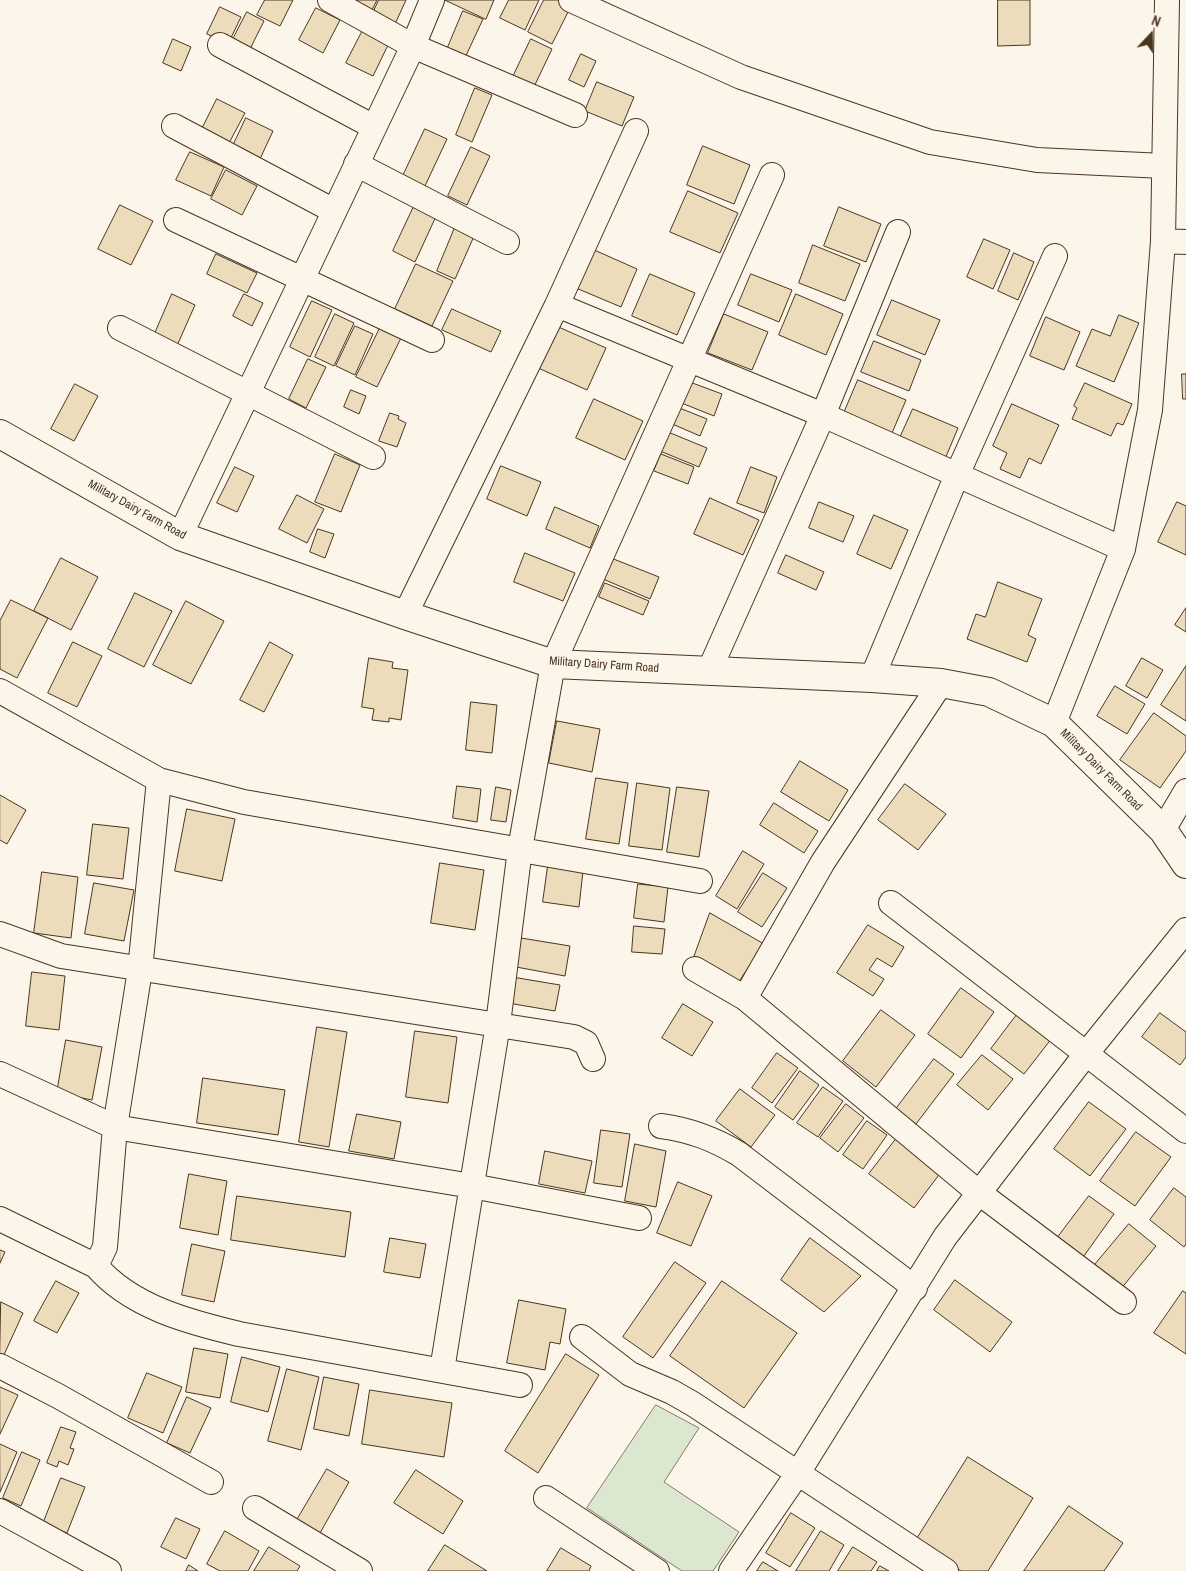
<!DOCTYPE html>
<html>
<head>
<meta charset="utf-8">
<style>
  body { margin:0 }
  #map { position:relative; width:1186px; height:1571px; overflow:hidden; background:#fbf6e9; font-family:"Archivo Narrow",sans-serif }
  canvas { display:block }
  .north { position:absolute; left:1126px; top:10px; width:50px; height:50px; -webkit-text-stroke:4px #fbf6e9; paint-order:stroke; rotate:21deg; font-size:14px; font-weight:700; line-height:20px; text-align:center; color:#4a3520 }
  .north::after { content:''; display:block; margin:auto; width:18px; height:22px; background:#4a3520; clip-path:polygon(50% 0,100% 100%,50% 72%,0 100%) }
</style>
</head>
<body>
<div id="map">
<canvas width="1186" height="1571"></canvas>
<div class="north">N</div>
</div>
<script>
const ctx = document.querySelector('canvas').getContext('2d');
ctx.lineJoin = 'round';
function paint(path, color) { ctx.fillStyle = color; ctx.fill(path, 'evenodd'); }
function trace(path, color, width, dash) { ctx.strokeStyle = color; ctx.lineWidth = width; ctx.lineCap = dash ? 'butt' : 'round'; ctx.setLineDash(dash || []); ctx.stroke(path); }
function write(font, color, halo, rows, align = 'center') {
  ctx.font = font + ' "Archivo Narrow",sans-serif'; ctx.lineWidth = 4; ctx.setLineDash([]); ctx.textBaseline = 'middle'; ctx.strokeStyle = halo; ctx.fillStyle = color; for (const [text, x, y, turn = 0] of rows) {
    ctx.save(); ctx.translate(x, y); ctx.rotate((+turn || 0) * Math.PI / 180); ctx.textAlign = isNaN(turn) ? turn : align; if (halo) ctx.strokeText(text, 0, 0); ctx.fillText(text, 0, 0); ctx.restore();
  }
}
const green = new Path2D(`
  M656,1405L699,1428L664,1482L739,1532L713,1571H682L587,1508Z`);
const building = new Path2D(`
  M265,0H293L280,26L257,15Z
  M354,0H377L370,14Z
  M379,0H406L395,24L373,13Z
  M445,0H494L486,19Z
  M509,0H539L525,30L500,18Z
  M544,0H558L571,6L552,44L528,32Z
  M998,0H1030V45L998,46Z
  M220,7L241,17L228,44L207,34Z
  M316,8L340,20L323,53L299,40Z
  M463,11L483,19L464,60L446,52Z
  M247,12L264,21L248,53L230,45Z
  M363,30L389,43L373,76L346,63Z
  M173,39L191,47L181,71L163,63Z
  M531,39L552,49L532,91L511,81Z
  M581,54L596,61L584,87L569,80Z
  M597,82L634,97L622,126L585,111Z
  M475,88L492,95L472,142L456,135Z
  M217,99L245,113L229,143L202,129Z
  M246,118L273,131L259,161L232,148Z
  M425,129L447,139L424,188L402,178Z
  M703,146L750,165L734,204L687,185Z
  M471,147L490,156L467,205L448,196Z
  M190,152L224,167L211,196L176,180Z
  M226,170L257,186L242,215L211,199Z
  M688,191L738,213L720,253L670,232Z
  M416,202L438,212L415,262L393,251Z
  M120,205L153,221L131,265L98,249Z
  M839,207L881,224L866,262L824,246Z
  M456,225L475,234L455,279L437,271Z
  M984,239L1010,250L993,289L967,277Z
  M813,245L860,264L845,301L799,283Z
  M592,249L637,269L621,307L576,288Z
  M1014,253L1034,262L1018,300L998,291Z
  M216,254L257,273L247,293L207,274Z
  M416,264L453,281L432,326L395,309Z
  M650,274L695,293L677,335L632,316Z
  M751,274L792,290L779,322L738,305Z
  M172,294L195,305L176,348L153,338Z
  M244,294L263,303L252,326L233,316Z
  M796,294L843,314L826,355L779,335Z
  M892,300L940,320L925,355L877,335Z
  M312,301L332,310L310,357L290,347Z
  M452,309L501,331L491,352L442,330Z
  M335,314L354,323L334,366L315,357Z
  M724,314L768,332L752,370L708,353Z
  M1119,315L1139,323L1114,382L1076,366L1092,329L1110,336Z
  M1046,317L1080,332L1064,370L1030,356Z
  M554,325L606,348L587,390L536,367Z
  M355,326L373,334L355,375L336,366Z
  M380,328L401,338L377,387L356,377Z
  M874,341L921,360L909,391L861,372Z
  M308,359L326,367L306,408L289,399Z
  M1182,374H1186V399H1183Z
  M858,380L906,400L892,433L844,413Z
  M687,381L722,394L714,416L679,402Z
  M1085,383L1132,404L1123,425L1117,423L1111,436L1072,419L1077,408L1074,406Z
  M75,384L98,396L74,441L51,429Z
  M351,390L366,396L359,414L344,407Z
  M594,399L643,421L625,460L576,438Z
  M1012,404L1059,425L1041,464L1029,458L1020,478L1000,469L1007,453L993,446Z
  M677,407L707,419L700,436L670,423Z
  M913,409L958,428L945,459L899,440Z
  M390,413L399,416L398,419L406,423L397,447L379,441Z
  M668,432L707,448L699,467L660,451Z
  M335,454L360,465L341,512L315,502Z
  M661,454L694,467L688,484L654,471Z
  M501,466L541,482L527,516L487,499Z
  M235,467L254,476L237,512L217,503Z
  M751,467L777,477L764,513L737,503Z
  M297,495L324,509L307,543L279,529Z
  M710,498L759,520L743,555L694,534Z
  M819,502L854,516L843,542L809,528Z
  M1177,502L1186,506V555L1158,542Z
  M555,507L599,526L590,548L546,529Z
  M874,515L908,530L891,569L857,554Z
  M318,529L334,534L325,558L310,552Z
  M525,553L575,573L563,601L514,582Z
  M786,555L824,572L816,590L778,573Z
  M61,558L98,577L71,630L34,611Z
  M611,558L659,577L650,599L603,579Z
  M998,582L1042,599L1028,635L1036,639L1027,662L967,639L976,614L985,617Z
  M605,583L649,601L643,615L599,597Z
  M135,593L172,611L144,667L108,649Z
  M11,600L48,618L17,678L0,669V621Z
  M186,601L224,621L191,684L153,665Z
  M1186,608V632L1175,625Z
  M73,642L102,656L77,707L48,693Z
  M270,642L293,655L264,712L240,700Z
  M369,658L393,662L392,668L408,670L401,720L389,718V722L372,720L374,709L362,707Z
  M1142,658L1163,670L1147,698L1126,686Z
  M1186,666V721L1161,705Z
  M1115,686L1145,704L1127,734L1097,716Z
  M471,702L497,705L492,753L466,750Z
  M1154,713L1186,736V751L1160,788L1120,760Z
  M557,721L600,729L592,772L549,763Z
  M800,761L848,790L829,821L781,792Z
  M596,778L628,783L619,844L586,839Z
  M637,783L670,788L662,850L629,846Z
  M905,784L946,814L918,850L878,820Z
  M457,786L481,789L477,822L453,818Z
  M496,787L511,790L506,822L491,820Z
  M677,787L709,791L699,857L667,852Z
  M0,795L26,810L7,844L0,840Z
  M774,803L818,831L804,853L760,825Z
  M187,809L235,819L222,881L175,871Z
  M93,824L129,828L123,879L87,875Z
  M743,851L764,864L737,909L716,896Z
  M440,863L484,870L475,930L431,923Z
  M548,866L583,871L579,907L543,902Z
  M42,872L78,877L71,938L34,933Z
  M763,873L787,888L762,927L738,912Z
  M94,883L134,890L124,941L85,934Z
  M638,884L668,887L664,922L634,918Z
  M710,913L764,944L736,986L693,960Z
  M868,925L904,947L892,967L877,958L869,970L884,979L873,996L837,973Z
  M634,926L665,929L662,954L632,952Z
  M521,938L570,946L565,976L516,967Z
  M32,972L65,976L59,1030L26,1026Z
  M512,977L560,985L555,1011L508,1003Z
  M961,988L994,1012L961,1058L928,1034Z
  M683,1004L713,1022L692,1056L662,1038Z
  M881,1010L915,1035L876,1087L843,1061Z
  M1019,1012L1052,1038L1024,1074L991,1049Z
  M1160,1013L1186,1032V1057L1180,1065L1142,1037Z
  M317,1027L347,1032L329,1147L299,1142Z
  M415,1031L457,1037L448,1103L406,1097Z
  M66,1040L102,1047L92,1100L57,1093Z
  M777,1053L798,1068L772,1103L752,1088Z
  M982,1055L1013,1079L988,1110L957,1085Z
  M934,1059L954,1074L916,1124L896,1109Z
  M800,1071L819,1085L793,1120L775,1107Z
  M203,1078L285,1090L278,1135L197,1123Z
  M823,1087L843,1101L818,1137L797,1123Z
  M740,1089L775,1115L751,1147L716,1121Z
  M1089,1102L1126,1129L1090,1176L1054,1149Z
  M846,1104L864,1118L838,1152L820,1138Z
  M357,1114L401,1122L394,1159L349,1151Z
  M867,1121L887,1135L863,1169L843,1155Z
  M601,1130L630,1134L622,1187L594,1183Z
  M1136,1132L1171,1157L1135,1206L1100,1181Z
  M896,1139L941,1172L914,1208L869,1174Z
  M635,1144L666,1151L656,1207L625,1201Z
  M545,1151L592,1161L585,1193L539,1184Z
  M189,1174L227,1181L218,1235L180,1228Z
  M678,1182L712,1196L691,1246L657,1233Z
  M1174,1188L1186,1197V1244L1184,1247L1150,1220Z
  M237,1196L351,1212L345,1257L231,1240Z
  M1089,1196L1114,1214L1081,1260L1055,1241Z
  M1129,1224L1156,1246L1120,1290L1093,1267Z
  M390,1238L426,1244L420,1278L384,1272Z
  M810,1238L861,1276L824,1312L781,1280Z
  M192,1244L225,1251L214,1302L182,1295Z
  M0,1250L5,1252L0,1263Z
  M675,1262L706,1283L653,1358L623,1337Z
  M955,1280L1012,1322L990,1352L934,1310Z
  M56,1281L79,1293L57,1333L34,1321Z
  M722,1281L797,1333L744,1408L670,1356Z
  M1183,1291L1186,1293V1354L1154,1333Z
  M519,1300L566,1309L560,1344L550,1342L545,1370L507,1363Z
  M1,1302L23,1313L3,1357L0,1355Z
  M194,1348L228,1354L220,1398L186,1392Z
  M566,1354L599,1375L538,1473L505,1451Z
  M242,1357L280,1367L268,1412L231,1402Z
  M287,1369L319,1377L301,1450L268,1441Z
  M147,1373L182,1387L163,1433L128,1418Z
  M324,1377L359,1384L349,1436L314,1429Z
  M0,1387L18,1395L0,1434Z
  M370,1390L452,1403L444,1457L362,1444Z
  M187,1397L211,1408L190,1453L167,1443Z
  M61,1427L76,1432L70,1448L74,1449L68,1465L59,1461L57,1467L47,1463Z
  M0,1444L17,1452L0,1492Z
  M22,1452L40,1460L21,1506L3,1498Z
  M968,1457L1033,1498L988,1571H961L915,1542Z
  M327,1469L349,1482L320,1533L297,1520Z
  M416,1470L463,1501L443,1534L394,1503Z
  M61,1478L85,1487L67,1533L43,1524Z
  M1069,1506L1123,1543L1104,1571H1024Z
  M791,1513L815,1528L790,1567L766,1553Z
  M176,1518L200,1529L186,1559L161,1547Z
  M225,1531L259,1551L248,1571H220L207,1564Z
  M821,1531L844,1545L829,1571H796Z
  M445,1545L487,1571H428Z
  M269,1547L300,1566L297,1571H254Z
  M853,1547L877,1562L871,1571H838Z
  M561,1548L591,1566L589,1571H547Z
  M763,1562L778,1571H757Z
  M189,1565L198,1571H186Z
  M880,1566L889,1571H877Z`);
const street = new Path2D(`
  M330,0L413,46L575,115
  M571,0L741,77L930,142L1037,160L1164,166
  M220,45L374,127
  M174,126L334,211
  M356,164L507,242
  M176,220L432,340
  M1163,241L1186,242
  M557,305L636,131
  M120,328L373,457
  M180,536L413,46L432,0
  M405,615L557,305L823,415L1123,549
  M709,671L823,415L898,232
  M872,678L957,475L1055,256
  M0,691L159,780L244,802L700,881
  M1054,723L1123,549L1150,410L1163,241L1167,0
  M1163,830L1186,791
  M891,903L1186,1131
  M0,934L61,956L574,1037L586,1043L593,1059
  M695,969L745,998L978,1192L1124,1302
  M745,998L823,862L941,683
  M0,1074L115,1127L472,1186L639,1218
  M661,1126C691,1130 714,1139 739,1154L915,1288
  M0,1219L96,1266L105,1247L115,1127L140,970L159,780
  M96,1266C131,1307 189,1322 239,1334L520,1385
  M582,1337L630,1374L672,1392L693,1404L946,1571
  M0,1366L58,1396L211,1482
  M442,1370L498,1024L520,849L553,664L772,175
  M546,1498L657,1571
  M255,1508L360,1571
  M0,1511L109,1571
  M731,1571L798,1473L945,1237L1086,1054L1186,930`);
const secondary = new Path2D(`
  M0,434L180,536L405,615L553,664L872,678L941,683L989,692L1054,723L1163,830L1186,864`);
const streetNames = [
  ["Military Dairy Farm Road",137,510,29],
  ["Military Dairy Farm Road",604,665,4],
  ["Military Dairy Farm Road",1101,770,45]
];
paint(green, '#dce7d0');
trace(green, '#887966', 1);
paint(building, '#ecdcbc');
trace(building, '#4a3520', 1);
trace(street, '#4a3520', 26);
trace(secondary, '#4a3520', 30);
trace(street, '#fbf6e9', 24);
trace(secondary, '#fbf6e9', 28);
write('12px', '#4a3520', '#fbf6e9', streetNames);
</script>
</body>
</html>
